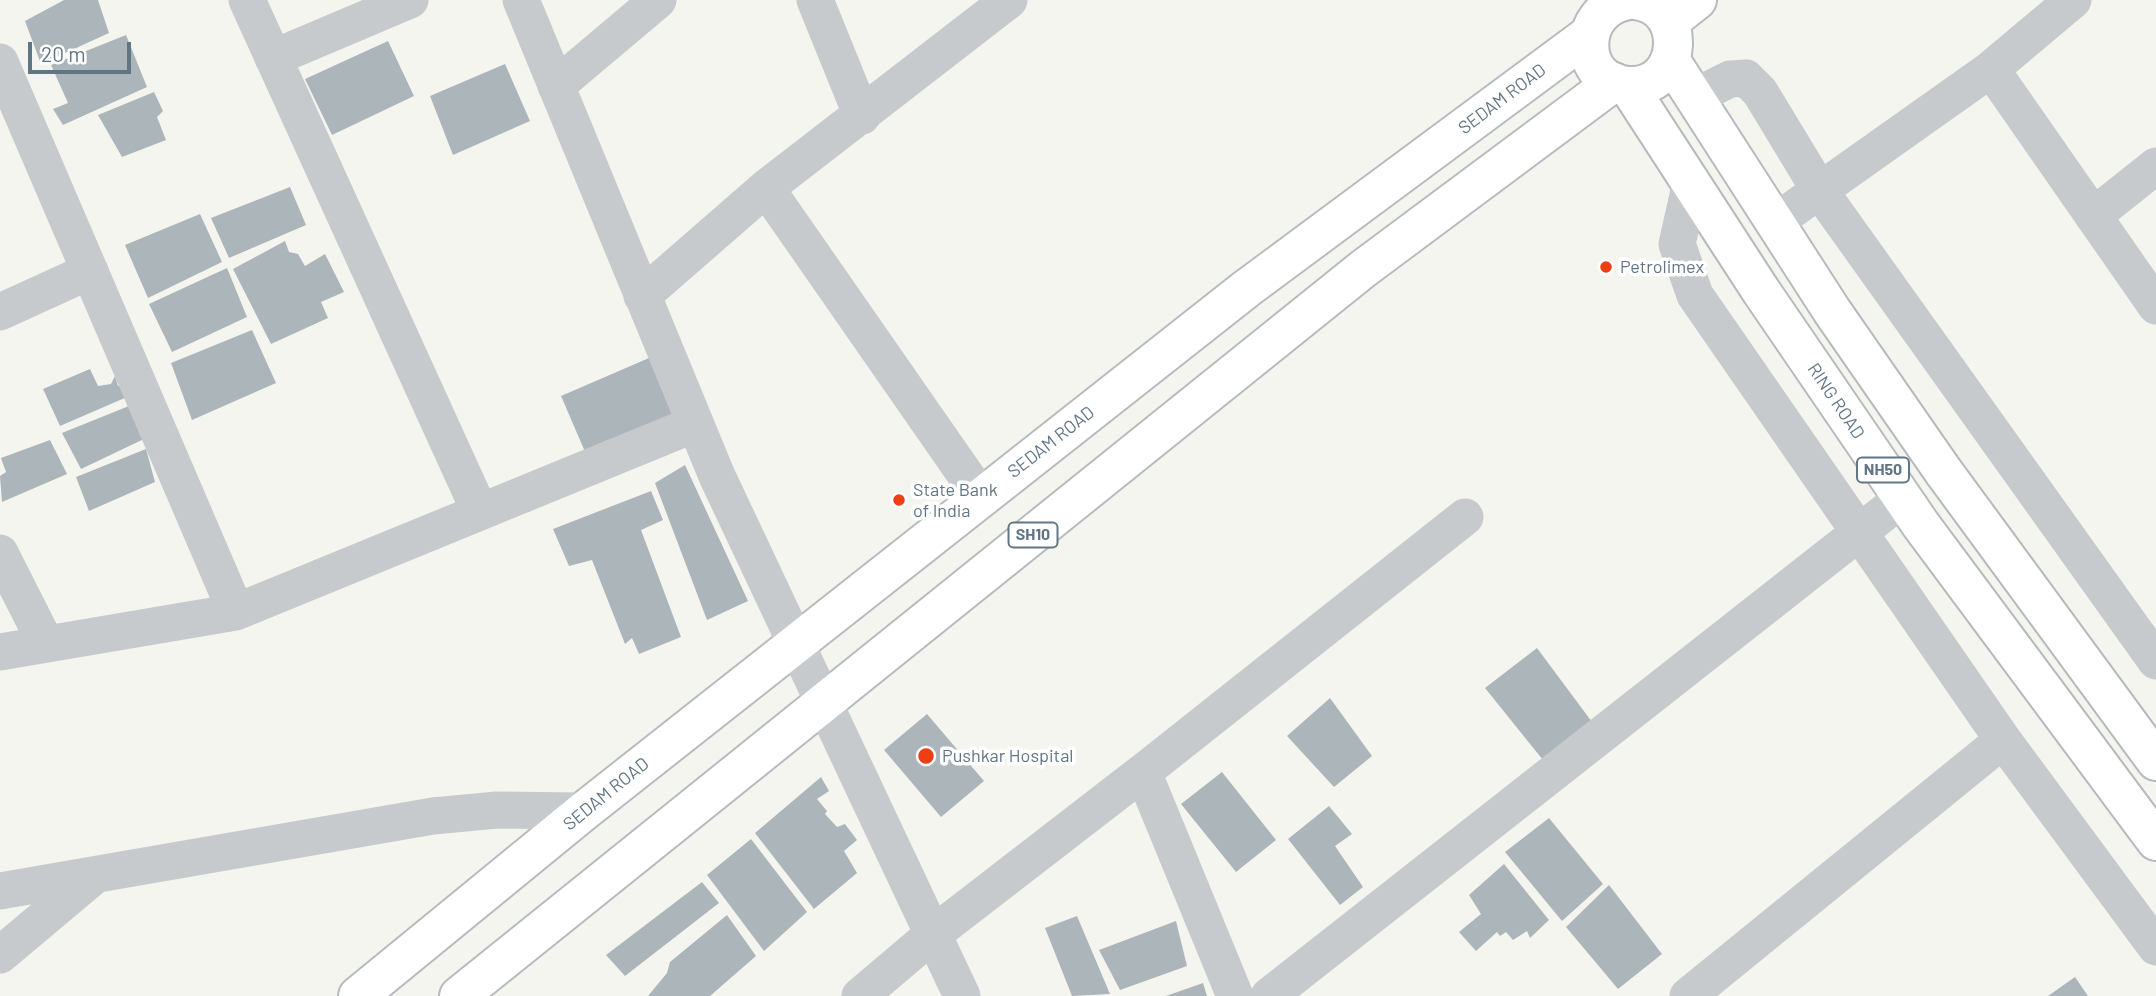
<!DOCTYPE html>
<html>
<head>
<meta charset="utf-8">
<style>
  body { margin:0 }
  #map { position:relative; width:2156px; height:996px; overflow:hidden; background:#f5f5f0; font-family:Barlow,sans-serif }
  canvas { display:block }
  .scale { position:absolute; left:28px; top:42px; width:103px; height:32px; box-sizing:border-box; border:4px solid #617684; border-top:0; padding-left:9px; font-size:21px; line-height:24px; white-space:nowrap; color:#617684; -webkit-text-stroke:5px #fff; paint-order:stroke }
</style>
</head>
<body>
<div id="map">
<canvas width="2156" height="996"></canvas>
<div class="scale">20 m</div>
</div>
<script>
const ctx = document.querySelector('canvas').getContext('2d');
ctx.lineJoin = 'round';
function paint(path, color) { ctx.fillStyle = color; ctx.fill(path, 'evenodd'); }
function trace(path, color, width, dash) { ctx.strokeStyle = color; ctx.lineWidth = width; ctx.lineCap = dash ? 'butt' : 'round'; ctx.setLineDash(dash || []); ctx.stroke(path); }
function write(font, color, halo, rows, align = 'center') {
  ctx.font = font + ' Barlow,sans-serif'; ctx.lineWidth = 7; ctx.setLineDash([]); ctx.textBaseline = 'middle'; ctx.strokeStyle = halo; ctx.fillStyle = color; for (const [text, x, y, turn = 0] of rows) {
    ctx.save(); ctx.translate(x, y); ctx.rotate((+turn || 0) * Math.PI / 180); ctx.textAlign = isNaN(turn) ? turn : align; if (halo) ctx.strokeText(text, 0, 0); ctx.fillText(text, 0, 0); ctx.restore();
  }
}
const building = new Path2D(`
  M64,0H98L109,33L41,64L25,21Z
  M126,35L147,87L63,125L53,109L68,103L51,65Z
  M388,41L414,96L332,135L305,79Z
  M505,64L530,121L453,155L430,96Z
  M154,92L163,111L157,117L166,140L122,157L98,115Z
  M290,187L306,225L229,258L211,218Z
  M200,214L222,262L148,298L125,245Z
  M285,241L289,252L298,254L305,266L325,254L344,292L321,302L328,318L271,344L233,269Z
  M227,268L247,317L172,352L149,304Z
  M252,330L276,383L192,420L171,363Z
  M649,358L676,423L589,461L561,396Z
  M90,369L98,386L111,384L115,376L118,386H127V397L60,426L43,389Z
  M129,406L144,439L81,469L62,433Z
  M50,440L67,474L2,502L0,476L6,472L1,458Z
  M146,449L155,482L89,511L76,477Z
  M685,465L748,601L707,620L655,483Z
  M651,491L663,520L641,530L681,637L639,654L632,638L625,644L592,560L569,566L553,529Z
  M1537,648L1595,726L1547,765L1485,688Z
  M1330,698L1372,756L1334,787L1287,736Z
  M927,714L984,781L941,817L884,750Z
  M1222,772L1276,840L1236,872L1181,804Z
  M821,777L829,791L817,799L827,811L825,814L837,827L845,824L857,840L844,851L857,873L814,909L755,833Z
  M1329,806L1352,834L1335,846L1363,887L1340,905L1288,839Z
  M1549,818L1603,884L1562,921L1505,852Z
  M751,839L807,912L764,951L707,875Z
  M1504,864L1549,920L1530,938L1527,931L1513,940L1506,932L1500,936L1497,932L1476,951L1459,932L1481,914L1469,895Z
  M702,882L719,903L625,976L606,955Z
  M1609,885L1662,954L1618,989L1566,927Z
  M727,915L756,956L710,996H648L667,973L670,962Z
  M1077,916L1110,994L1072,996L1045,928Z
  M1176,921L1187,966L1120,990L1099,950Z
  M2075,977L2088,996H2048Z
  M1203,983L1207,996H1166Z`);
const minor = new Path2D(`
  M247,0L480,512
  M521,0L717,476L962,996
  M815,0L862,116
  M273,58L410,0
  M0,62L236,612L695,424
  M1991,69L2073,0
  M556,86L658,0
  M1694,97L1730,79L1746,78L1760,92L1820,191L2156,661
  M1691,182L1677,244L1695,295L2003,740L2156,947
  M766,188L981,497
  M2093,216L2156,166
  M1775,222L1991,69L2156,306
  M642,296L766,188L1009,0
  M0,312L90,271
  M0,553L46,644
  M0,652L236,612
  M1143,772L1465,517
  M0,891L433,816L497,810L584,811
  M0,955L94,876
  M860,996L932,935L1143,772L1235,996
  M1269,996L1903,498
  M1688,996L2003,740`);
const major = new Path2D(`
  M1669,22L1697,0
  M358,996L584,811L1246,289L1590,34
  M459,996L1363,269L1614,82`);
const highway = new Path2D(`
  M1629,0C1576,8 1576,83 1629,86C1684,89 1689,5 1635,0
  M1671,61L1832,311L1943,471L2156,761
  M1628,86L1761,291L1921,525L2156,841`);
const markers = [
  [1606,267,7,"#f13d14"],
  [899,500,7,"#f13d14"],
  [926,756,9,"#f13d14"]
];
const shields = [
  [1883,470,52],
  [1033,535,49]
];
const shieldNames = [
  ["NH50",1883,470],
  ["SH10",1033,535]
];
const streetNames = [
  ["SEDAM ROAD",1502,99,-37],
  ["RING ROAD",1836,401,56],
  ["SEDAM ROAD",1051,442,-38],
  ["SEDAM ROAD",606,794,-39]
];
const poiNames = [
  ["Petrolimex",1620,267],
  ["State Bank",913,490],
  ["of India",913,511],
  ["Pushkar Hospital",942,756]
];
paint(building, '#acb5b9');
trace(major, '#b7bbbe', 42);
trace(highway, '#b6babd', 42);
trace(minor, '#c7cacd', 37);
trace(major, '#fff', 38);
trace(highway, '#fff', 38);
for (const [x, y, r, color] of markers) { const dot = new Path2D(); dot.arc(x, y, r, 0, 2 * Math.PI); ctx.fillStyle = color; ctx.fill(dot); trace(dot, '#fff', 2.5); }
for (const [x, y, w] of shields) { const box = new Path2D(); box.roundRect(x - w / 2, y - 12.5, w, 25, 5); ctx.fillStyle = '#fff'; ctx.fill(box); trace(box, '#617684', 2); }
write('bold 16px', '#617684', null, shieldNames);
write('18px', '#617684', '#fff', streetNames);
write('18px', '#617684', '#fff', poiNames, 'left');
</script>
</body>
</html>
